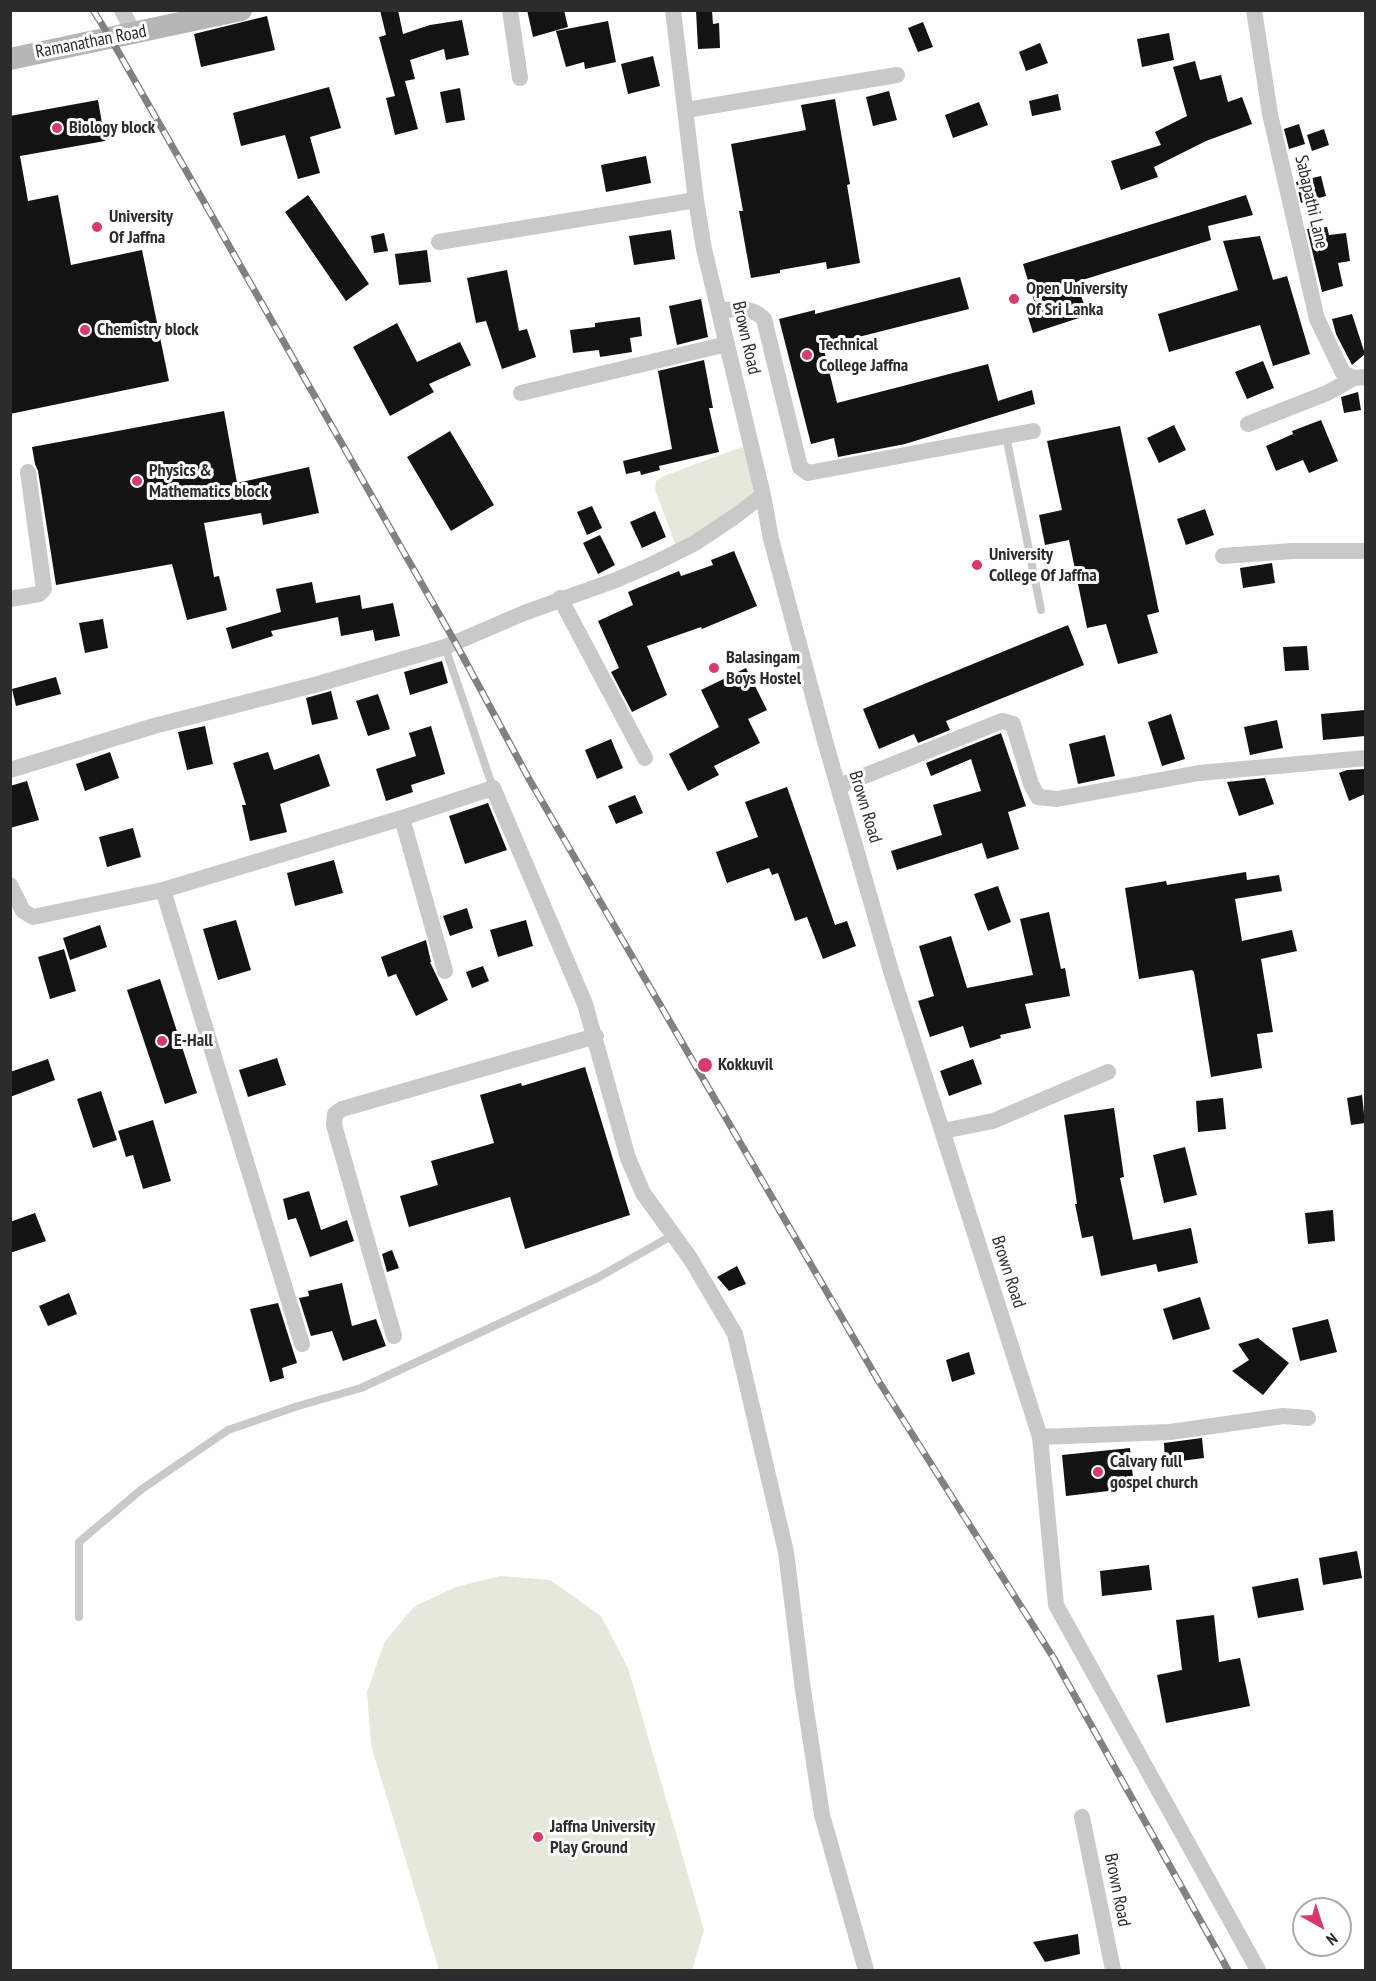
<!DOCTYPE html>
<html>
<head>
<meta charset="utf-8">
<style>
  body { margin:0 }
  #map { position:relative; width:1376px; height:1981px; overflow:hidden; background:#fff; font-family:"PT Sans Narrow",sans-serif }
  canvas { display:block }
  .frame { position:absolute; inset:0; border:12px solid #2c2c2c; pointer-events:none }
  .north { position:absolute; left:1292px; top:1897px; width:60px; height:60px; box-sizing:border-box; background:#fff; border:2px solid #ababab; border-radius:50%; rotate:141deg; font-size:16px; font-weight:700; line-height:24px; text-align:center; color:#2c2c2c }
  .north::after { content:''; display:block; margin:auto; width:21px; height:27px; background:#d63b6b; clip-path:polygon(50% 0,100% 100%,50% 72%,0 100%) }
</style>
</head>
<body>
<div id="map">
<canvas width="1376" height="1981"></canvas>
<div class="frame"></div>
<div class="north">N</div>
</div>
<script>
const ctx = document.querySelector('canvas').getContext('2d');
ctx.lineJoin = 'round';
function paint(path, color) { ctx.fillStyle = color; ctx.fill(path, 'evenodd'); }
function trace(path, color, width, dash) { ctx.strokeStyle = color; ctx.lineWidth = width; ctx.lineCap = dash ? 'butt' : 'round'; ctx.setLineDash(dash || []); ctx.stroke(path); }
function write(font, color, halo, rows, align = 'center') {
  ctx.font = font + ' "PT Sans Narrow",sans-serif'; ctx.lineWidth = 6; ctx.setLineDash([]); ctx.textBaseline = 'middle'; ctx.strokeStyle = halo; ctx.fillStyle = color; for (const [text, x, y, turn = 0] of rows) {
    ctx.save(); ctx.translate(x, y); ctx.rotate((+turn || 0) * Math.PI / 180); ctx.textAlign = isNaN(turn) ? turn : align; if (halo) ctx.strokeText(text, 0, 0); ctx.fillText(text, 0, 0); ctx.restore();
  }
}
const green = new Path2D(`
  M750,444L763,495L678,551L655,490L656,481L664,476Z
  M500,1576L550,1580L601,1616L628,1668L704,1930L692,1970H439L371,1745L367,1692L385,1641L415,1606L456,1587Z`);
const building = new Path2D(`
  M380,10H398L403,34L430,25L462,20L469,55L446,60L444,49L410,60L415,79L405,81L418,129L395,135L386,98L395,96L379,37L386,35Z
  M527,10H564L568,27L533,37Z
  M696,10H712L713,24L719,23L720,48L698,49Z
  M267,16L275,50L201,67L194,34Z
  M608,21L616,62L585,69L584,62L566,67L556,31Z
  M923,22L933,47L918,52L908,28Z
  M1169,33L1174,60L1142,67L1137,39Z
  M1040,43L1048,63L1026,71L1019,52Z
  M653,56L660,86L628,94L621,64Z
  M1195,61L1200,80L1221,75L1228,102L1242,97L1252,124L1206,141L1154,167L1158,177L1121,190L1111,161L1161,145L1155,132L1187,116L1173,67Z
  M329,87L341,128L310,137L320,173L298,179L285,135L241,146L233,113Z
  M460,88L465,120L446,123L440,92Z
  M889,91L897,120L873,126L866,97Z
  M1058,94L1061,110L1032,116L1029,101Z
  M835,99L850,184L847,185L860,263L827,269L826,262L780,270V273L751,278L739,211H743L731,144L806,130L801,105Z
  M98,100L105,141L20,156L28,201L58,195L71,265L142,250L169,381L10,414V116Z
  M979,102L988,125L953,138L945,115Z
  M1299,124L1305,144L1289,149L1284,129Z
  M1324,129L1329,145L1312,151L1307,135Z
  M646,156L651,183L606,192L601,165Z
  M1321,176L1326,196L1301,203L1296,182Z
  M308,195L369,284L346,301L285,212Z
  M1246,195L1253,215L1208,226L1211,240L1076,282L1088,315L1033,333L1027,314L1037,311L1023,264Z
  M1327,227L1329,235L1346,233L1350,261L1338,263L1343,286L1322,292L1307,229Z
  M671,230L675,259L634,265L629,236Z
  M384,233L388,251L374,253L371,236Z
  M1260,236L1273,280L1287,276L1310,354L1273,366L1260,325L1169,352L1158,314L1238,290L1223,241Z
  M427,250L431,282L399,285L395,254Z
  M507,270L519,331L527,329L536,357L502,369L486,321L476,323L467,278Z
  M960,277L969,309L823,346L837,403L988,364L998,401L1032,390L1035,404L905,444L838,457L834,438L811,444L779,319L815,310V314Z
  M701,299L708,337L677,345L669,306Z
  M1352,314L1365,354L1352,365L1336,334L1332,319Z
  M640,317L642,336L630,338L632,352L600,357L599,350L573,353L570,330L595,327V323Z
  M397,323L417,362L460,342L471,365L429,384L434,392L390,416L353,347Z
  M704,360L713,408H709L719,452L659,466L660,470L641,475L640,471L626,474L623,461L672,449L658,371Z
  M1263,361L1274,388L1247,399L1235,372Z
  M1358,392L1361,410L1344,413L1341,397Z
  M224,411L237,483L309,467L319,513L263,525L261,513L204,523L214,577L219,576L227,610L187,620L172,564L56,585L38,471L35,464L32,447Z
  M1321,420L1338,461L1309,473L1303,460L1276,471L1266,446L1293,434L1292,431Z
  M1174,425L1186,450L1159,463L1147,438Z
  M1120,426L1159,612L1147,615L1158,653L1118,664L1106,624L1087,628L1069,540L1045,545L1039,515L1062,510L1047,441Z
  M450,431L494,505L451,531L407,457Z
  M592,506L602,528L587,535L577,512Z
  M1205,509L1214,535L1186,545L1177,519Z
  M655,511L666,537L642,548L630,522Z
  M600,535L615,565L598,574L583,543Z
  M734,551L757,606L702,629L701,627L647,646L667,695L632,712L611,672L619,668L598,621L633,605L628,592L679,571L681,576L713,565L711,560Z
  M1272,563L1275,583L1243,588L1240,568Z
  M312,582L316,603L360,595L362,609L393,603L400,636L375,641L373,630L341,636L338,617L271,631L273,636L232,649L226,628L281,612L276,589Z
  M103,619L108,648L85,653L79,623Z
  M1068,625L1084,665L946,721L950,730L918,743L914,734L879,749L863,709Z
  M1307,646L1309,670L1285,671L1283,647Z
  M442,661L448,683L410,695L404,672Z
  M746,668L767,710L748,719L760,743L714,766L719,775L688,791L669,754L719,727L701,690Z
  M56,677L61,694L16,706L12,689Z
  M331,691L338,719L312,725L306,698Z
  M378,694L390,729L368,736L356,701Z
  M1365,710V736L1323,740L1321,714Z
  M1171,714L1185,759L1162,766L1148,722Z
  M1277,720L1283,748L1250,755L1244,727Z
  M205,726L213,764L187,770L178,732Z
  M431,726L445,774L411,785L413,792L386,801L376,769L416,756L409,733Z
  M1001,733L1026,806L1008,812L1019,849L987,859L982,843L897,870L891,851L942,835L933,805L981,791L971,759L931,776L926,763Z
  M1105,735L1115,776L1078,784L1069,744Z
  M611,739L623,768L597,779L585,750Z
  M110,752L119,778L85,791L76,764Z
  M268,752L274,770L319,754L330,786L280,804L287,832L250,841L242,805H246L233,763Z
  M1365,769V794L1349,801L1339,773L1347,770Z
  M1265,778L1274,804L1239,816L1227,782Z
  M27,781L39,820L10,828V786Z
  M787,787L835,925L847,921L856,946L823,959L807,917L795,921L778,873L772,875L769,868L727,883L716,852L758,837L745,802Z
  M635,795L643,813L616,824L608,806Z
  M488,803L507,850L465,864L449,816Z
  M133,828L141,857L107,867L99,837Z
  M334,860L343,893L295,906L287,873Z
  M1246,872L1247,880L1279,875L1282,891L1235,899L1242,941L1292,930L1297,951L1261,959L1273,1032L1257,1034L1262,1068L1211,1077L1194,972L1192,970L1139,979L1125,888L1166,881L1167,885Z
  M998,886L1011,922L988,931L974,894Z
  M467,908L473,928L450,936L443,916Z
  M1049,912L1061,969L1065,968L1070,996L1025,1004L1031,1028L1000,1035L1001,1038L970,1048L963,1026L930,1037L918,1001L934,996L919,946L951,936L967,988L1033,975L1020,919Z
  M236,920L251,970L218,980L203,929Z
  M526,920L533,946L498,957L490,930Z
  M100,925L107,947L70,960L63,938Z
  M426,940L431,962H430L448,1000L416,1016L396,974L388,977L381,957Z
  M64,949L76,991L50,999L38,957Z
  M483,966L489,981L472,988L466,972Z
  M160,979L197,1093L165,1104L127,990Z
  M277,1058L286,1085L248,1097L239,1070Z
  M48,1059L55,1080L10,1097V1072Z
  M973,1059L982,1084L949,1096L940,1071Z
  M585,1067L630,1215L525,1249L510,1197L409,1227L400,1196L438,1185L431,1161L494,1143L480,1095L521,1083L522,1086Z
  M101,1091L117,1140L93,1148L77,1099Z
  M1362,1095L1365,1123L1351,1125L1347,1098Z
  M1223,1098L1226,1129L1198,1132L1196,1101Z
  M1114,1108L1124,1177L1120,1178L1133,1240L1191,1228L1198,1263L1158,1272L1156,1264L1101,1276L1093,1236L1082,1238L1075,1204H1077L1064,1115Z
  M153,1120L171,1181L143,1189L133,1155L126,1157L118,1131Z
  M1185,1147L1197,1195L1164,1203L1153,1155Z
  M309,1191L321,1230L347,1220L354,1241L310,1257L296,1218L288,1220L283,1199Z
  M1333,1210L1335,1241L1308,1244L1305,1213Z
  M35,1213L46,1241L10,1253V1222Z
  M392,1250L399,1268L387,1272L382,1254Z
  M737,1266L746,1284L729,1291L717,1277Z
  M342,1283L352,1326L376,1319L386,1346L343,1361L332,1331L311,1336L299,1298L309,1296L308,1291Z
  M69,1293L77,1314L48,1326L39,1306Z
  M1200,1297L1210,1329L1173,1340L1163,1309Z
  M278,1303L297,1363L282,1368L284,1378L270,1382L250,1309Z
  M1328,1319L1337,1352L1300,1361L1292,1328Z
  M1258,1338L1289,1363L1263,1395L1232,1371L1249,1360L1238,1344Z
  M969,1352L975,1374L952,1382L946,1360Z
  M1202,1438L1204,1458L1165,1463L1164,1443Z
  M1130,1448L1134,1488L1066,1496L1062,1455Z
  M1357,1551L1362,1578L1323,1585L1319,1558Z
  M1149,1565L1152,1590L1102,1596L1100,1571Z
  M1298,1578L1304,1610L1258,1618L1252,1587Z
  M1214,1615L1219,1662L1240,1658L1250,1706L1166,1723L1157,1675L1182,1670L1176,1620Z
  M1078,1934L1080,1954L1045,1962L1033,1942Z`);
const lane = new Path2D(`
  M1006,436L1041,610
  M445,647L493,788
  M79,1617V1542L142,1489L228,1430L298,1406L361,1388L597,1278L673,1235`);
const street = new Path2D(`
  M122,10L134,34
  M510,10L520,78
  M673,10L696,200L704,249L763,495L771,539L825,741L891,971L1040,1437L1056,1605L1258,1970
  M1254,10L1270,114L1317,319L1343,373L1354,378L1366,377
  M686,110L897,75
  M439,242L696,200
  M719,310C735,310 752,306 764,319L800,467L808,473L1033,431
  M521,393L727,344
  M1248,424L1327,393L1354,378
  M1223,556L1292,551H1366
  M560,598L645,758
  M10,599L39,594L44,589L28,472
  M10,770L154,726L318,684L445,647L524,613L616,580L655,563L695,543L734,517L763,495
  M839,786L1002,721L1013,724L1031,784L1038,797L1057,799L1199,773L1366,758
  M402,818L445,971
  M10,885L23,911L33,917L163,890L402,818L493,788L585,1004L628,1158L643,1193L690,1258L735,1334L786,1552L803,1690L822,1815L866,1970
  M163,890L302,1344
  M943,1131L993,1121L1108,1072
  M394,1336L334,1125L335,1114L342,1109L596,1036
  M1040,1437L1170,1432L1283,1416L1308,1418
  M1082,1817L1113,1970`);
const secondary = new Path2D(`
  M10,59L241,10`);
const rail = new Path2D(`
  M93,10L111,39L455,642L529,779L878,1380L1053,1657L1228,1970`);
const markers = [
  [57,128,6,"#d63b6b"],
  [97,227,6,"#d63b6b"],
  [1014,299,6,"#d63b6b"],
  [85,330,6,"#d63b6b"],
  [807,355,6,"#d63b6b"],
  [137,481,6,"#d63b6b"],
  [977,565,6,"#d63b6b"],
  [714,668,6,"#d63b6b"],
  [162,1041,6,"#d63b6b"],
  [705,1065,8,"#d63b6b"],
  [1098,1472,6,"#d63b6b"],
  [538,1837,6,"#d63b6b"]
];
const streetNames = [
  ["Ramanathan Road",91,42,-11],
  ["Sabapathi Lane",1311,202,77],
  ["Brown Road",746,338,77],
  ["Brown Road",865,807,73],
  ["Brown Road",1008,1272,72],
  ["Brown Road",1117,1890,79]
];
const poiNames = [
  ["Biology block",69,128],
  ["University",109,217],
  ["Of Jaffna",109,238],
  ["Open University",1026,289],
  ["Of Sri Lanka",1026,310],
  ["Chemistry block",97,330],
  ["Technical",819,345],
  ["College Jaffna",819,366],
  ["Physics &",149,471],
  ["Mathematics block",149,492],
  ["University",989,555],
  ["College Of Jaffna",989,576],
  ["Balasingam",726,658],
  ["Boys Hostel",726,679],
  ["E-Hall",174,1041],
  ["Kokkuvil",718,1065],
  ["Calvary full",1110,1462],
  ["gospel church",1110,1483],
  ["Jaffna University",550,1827],
  ["Play Ground",550,1848]
];
paint(green, '#e5e8da');
paint(building, '#131313');
trace(lane, '#c9c9c9', 8);
trace(street, '#c9c9c9', 16);
trace(secondary, '#b6b6b6', 22);
trace(rail, '#818181', 7);
trace(rail, '#fff', 4.5, [14]);
for (const [x, y, r, color] of markers) { const dot = new Path2D(); dot.arc(x, y, r, 0, 2 * Math.PI); ctx.fillStyle = color; ctx.fill(dot); trace(dot, '#fff', 2); }
write('18px', '#2c2c2c', '#fff', streetNames);
write('bold 18px', '#2c2c2c', '#fff', poiNames, 'left');
</script>
</body>
</html>
